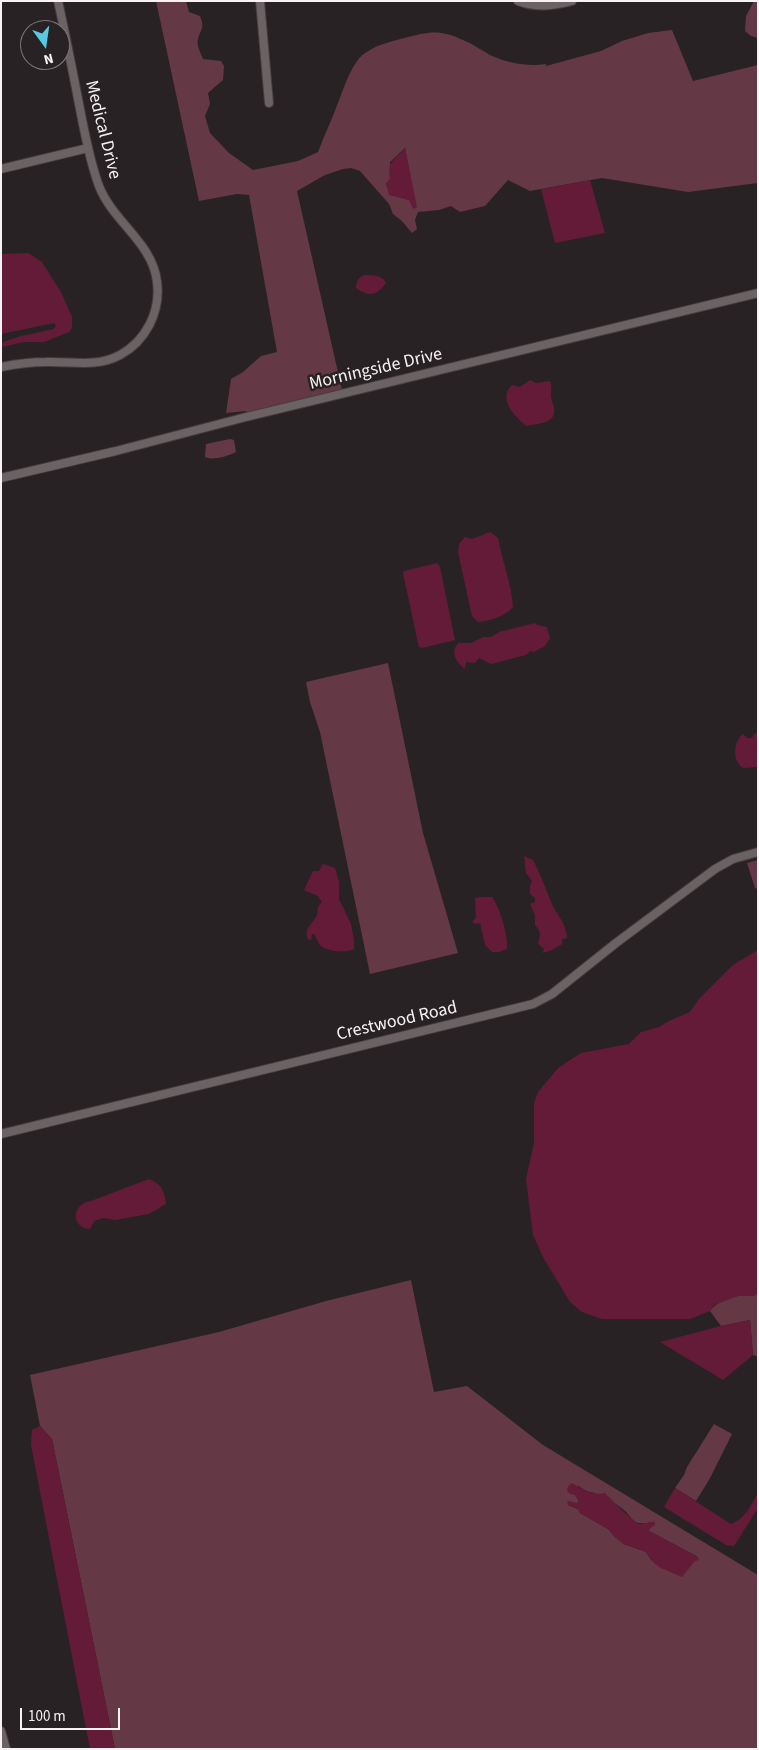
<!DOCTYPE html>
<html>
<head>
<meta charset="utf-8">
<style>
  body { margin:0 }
  #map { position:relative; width:759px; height:1750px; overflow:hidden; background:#292224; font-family:"Source Sans 3",sans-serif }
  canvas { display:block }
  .frame { position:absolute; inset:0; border:2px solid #f7f2f3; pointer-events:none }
  .north { position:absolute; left:20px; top:20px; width:50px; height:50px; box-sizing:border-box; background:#292224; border:1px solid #7b7577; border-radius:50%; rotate:166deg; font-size:14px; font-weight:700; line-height:20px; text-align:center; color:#f7f2f3 }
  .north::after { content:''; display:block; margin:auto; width:18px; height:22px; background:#57c9e2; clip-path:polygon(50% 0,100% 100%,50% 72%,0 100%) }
  .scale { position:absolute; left:20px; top:1708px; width:100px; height:22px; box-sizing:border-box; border:2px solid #f7f2f3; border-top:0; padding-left:6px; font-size:15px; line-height:18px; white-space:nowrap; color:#f7f2f3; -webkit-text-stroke:4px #292224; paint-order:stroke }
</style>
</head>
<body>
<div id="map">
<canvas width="759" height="1750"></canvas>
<div class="frame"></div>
<div class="north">N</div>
<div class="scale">100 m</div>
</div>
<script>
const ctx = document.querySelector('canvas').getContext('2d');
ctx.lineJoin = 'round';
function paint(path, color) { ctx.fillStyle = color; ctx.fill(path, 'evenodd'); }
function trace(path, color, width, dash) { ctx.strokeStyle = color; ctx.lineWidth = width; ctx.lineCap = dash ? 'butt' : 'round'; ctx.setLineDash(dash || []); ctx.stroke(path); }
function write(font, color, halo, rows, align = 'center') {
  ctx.font = font + ' "Source Sans 3",sans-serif'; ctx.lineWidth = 5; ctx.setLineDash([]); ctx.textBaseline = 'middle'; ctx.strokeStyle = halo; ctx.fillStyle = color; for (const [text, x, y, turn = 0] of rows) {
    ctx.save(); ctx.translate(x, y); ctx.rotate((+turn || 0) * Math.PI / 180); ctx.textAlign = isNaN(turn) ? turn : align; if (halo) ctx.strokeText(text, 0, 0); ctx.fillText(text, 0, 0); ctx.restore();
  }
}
const green = new Path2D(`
  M156,1H186L189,12L200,16C205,29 201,28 198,39C196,46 201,53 203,59L221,61L224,66L223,80L208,93L210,104L205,116L210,133L229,153L253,170L298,161L318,152C324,136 332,119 338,103C344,88 352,62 365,53C378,44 393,41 408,37C432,31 441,30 463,40C473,44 481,50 490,55C507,63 528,67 546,64V66L601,51L622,41L648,33L672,30L693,81L758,65V183L688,192L602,178L530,191L508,180L485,206L460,212L451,206L439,210L418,212L415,220L417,229L412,233L402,221L393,214L389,204L360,171L351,168L343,169L325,175L297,191L342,390L247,414L246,411L226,413L231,379L243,372L261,356L277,352L249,195L237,194L199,201ZM405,148L412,185L409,200L397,196H392L386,184L390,179V162Z
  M754,1H758V38L751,36L745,31L746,16Z
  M230,439L234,440L236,452C228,456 214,461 205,457L206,444Z
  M388,663L423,833L458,953L370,974L320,732L310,702L306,682Z
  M758,860V889L755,888L747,863Z
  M411,1280L434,1392L467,1386L543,1445L758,1575V1749H115L52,1439L40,1426L30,1375L219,1332L326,1301ZM579,1486C584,1491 591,1492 597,1494C606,1498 619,1505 625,1511C631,1517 634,1525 644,1523L649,1531L698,1557L652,1561L646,1552L624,1544L615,1537L608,1529L580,1513L578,1509L568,1505L570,1501L572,1503H577L579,1501L575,1495L569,1493Z
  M758,1293V1357L753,1355L750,1320L721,1326L710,1311C715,1303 729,1298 738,1296C745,1295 751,1298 758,1293Z
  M714,1424L732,1434L709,1480L696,1501L675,1488L684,1475L687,1467Z`);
const water = new Path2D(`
  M405,148L417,207L413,209L409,200L389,195L386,183L390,179C387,160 394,161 405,148Z
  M590,180L605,233L555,243L541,189Z
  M28,253L42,262L62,294L72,317V328L69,332L44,342H24L2,347L3,342L21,336L54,329L56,326L54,323L1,334V254Z
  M365,275C373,275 382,275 386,283C377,295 370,298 356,288C356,281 359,277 365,275Z
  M530,380L536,383L550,381C552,386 551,391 551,397C552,402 555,408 554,413C553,424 534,424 526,426C515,416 497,399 512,385L520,387Z
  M490,532L498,538C502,560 512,586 513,607C506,616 490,621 478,622L472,616L470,607L458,552L459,544L465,537L472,539Z
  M437,563L440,567L455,640L422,648L419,647L418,643L403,573L404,571Z
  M535,623L537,625L547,627L550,638L545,646L534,652L530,651L526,655L491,664L479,658L475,663L466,662L465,669C456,662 450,653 458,643H471L483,637H491L499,632Z
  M758,732V767L743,768C732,760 733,742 743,734L747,738H752L754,734Z
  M524,856L533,860L535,864C541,876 546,889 551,902C557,916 566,922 567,938L562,939V944L552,950L543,953L544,949L538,944L540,935L539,930L535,925V915L530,904L535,902V898L530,894V886L532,881L526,873Z
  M323,864L335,868L339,882V899L351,924L354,940V949C347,953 328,952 321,946C319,944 316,938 315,935L312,934L311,940L308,939C304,929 311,925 316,917C320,910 314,910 322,902L318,896L304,890L313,871H319Z
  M481,897H492C500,907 508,935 507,949L499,952H492L485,945L480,923L476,924L472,922L476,918L475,898Z
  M758,950V1293L754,1296H738L714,1305L710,1311L690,1319H602L582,1312L570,1302L543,1257L533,1235L526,1179L534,1143V1103L538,1092L558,1068L581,1053L629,1044L641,1032L659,1027L669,1021L690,1012L699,999L733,965Z
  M149,1179C161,1183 165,1192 166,1204L149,1214L115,1220L103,1218L94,1221L90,1229C71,1228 71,1204 91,1201Z
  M750,1320L753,1355L723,1380L660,1342L721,1326Z
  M40,1426L52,1439L115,1749H90L31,1445L32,1430Z
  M572,1483C583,1489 592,1496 605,1493C611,1499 634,1523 639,1524C644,1525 649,1521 655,1522V1525L648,1530L649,1531L692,1554L698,1557L699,1560L695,1561L682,1577L661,1568L655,1564L646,1552L624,1544L615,1537L608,1529L580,1513L578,1509L568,1505L567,1501L577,1503L579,1501L575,1495L569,1493L567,1490L569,1485Z
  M675,1488L731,1524C745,1519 751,1505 758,1493V1508L734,1546L726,1545L664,1507Z`);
const minor = new Path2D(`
  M260,1L269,103
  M518,1C537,8 553,6 572,1
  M1,169L88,148
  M1,367C16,364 31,362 46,362C72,361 96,368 120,355C146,341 161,311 157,282C153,243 113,222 99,186C90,162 85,135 80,109C73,73 66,37 58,1
  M1,478L116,451L246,417L758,293
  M1,1134L533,1004L552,994L616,943L715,869L733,859L758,852
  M1,1731L6,1749`);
const streetNames = [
  ["Medical Drive",102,130,76],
  ["Morningside Drive",376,370,-13],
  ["Crestwood Road",397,1022,-13]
];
paint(green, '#643845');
paint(water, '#641b37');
trace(minor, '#443e40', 10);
trace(minor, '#6b6264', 8);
write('18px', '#f7f2f3', '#292224', streetNames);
</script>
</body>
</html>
